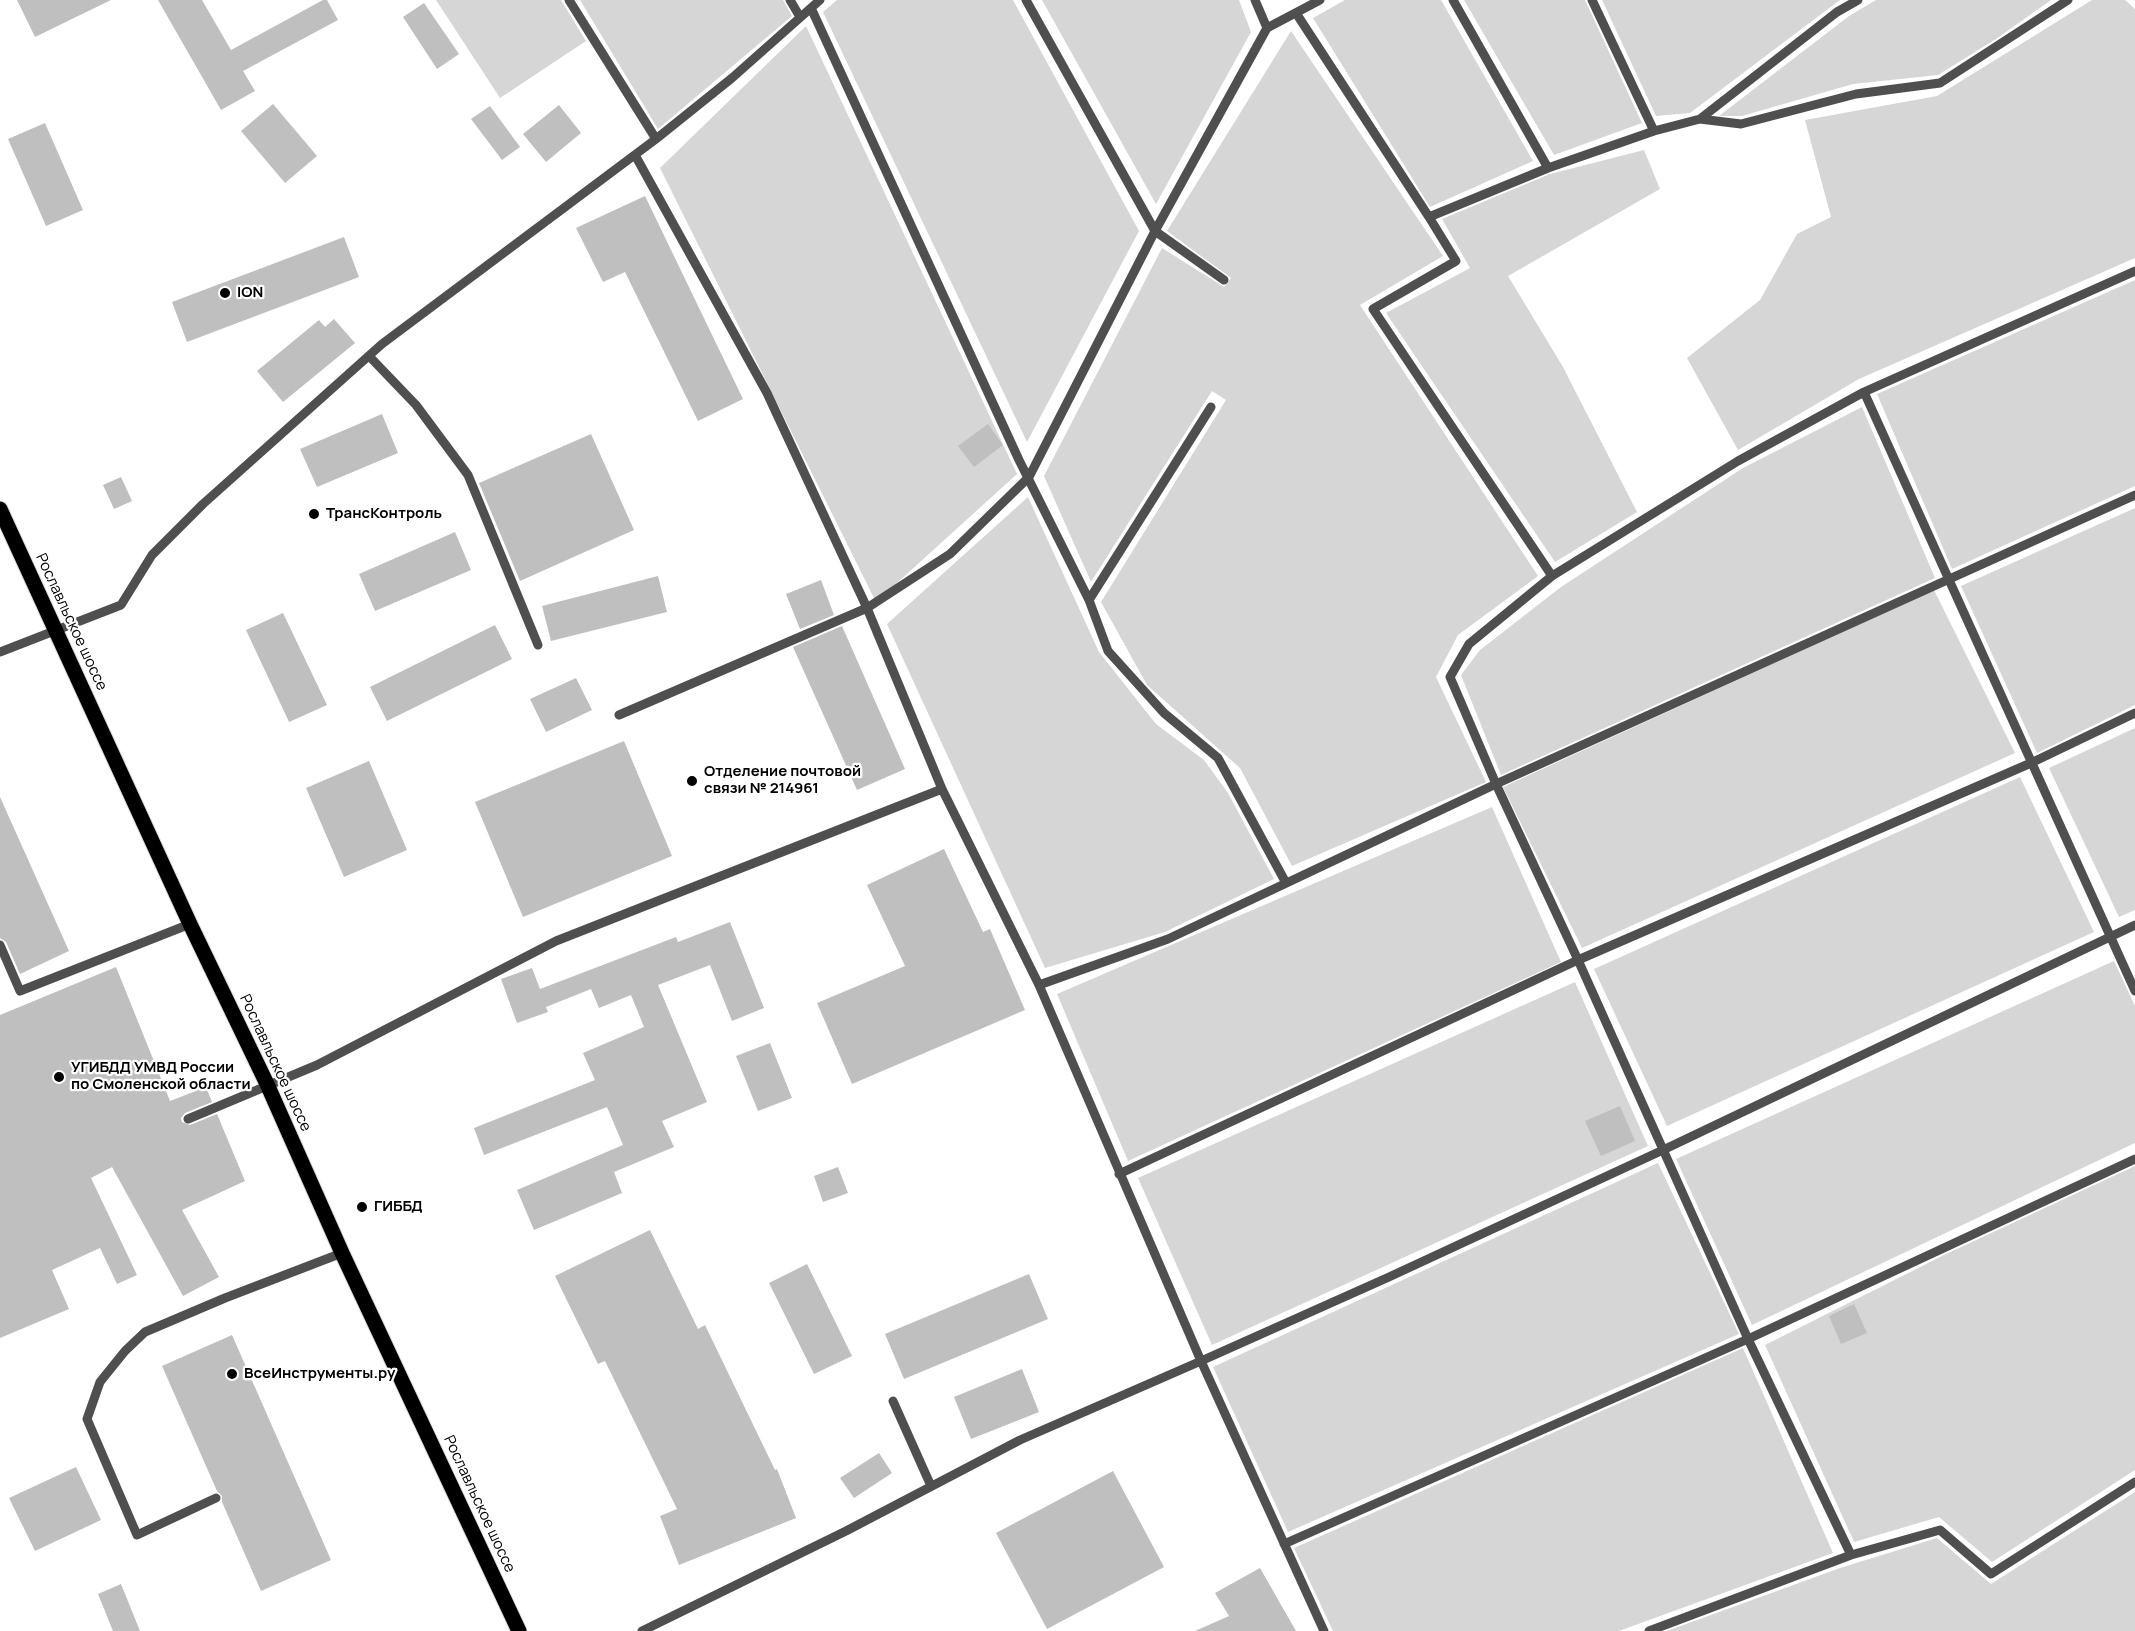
<!DOCTYPE html>
<html>
<head>
<meta charset="utf-8">
<style>
  body { margin:0 }
  canvas { display:block; background:#fff }
</style>
</head>
<body>
<canvas width="2135" height="1631"></canvas>
<script>
const ctx = document.querySelector('canvas').getContext('2d');
ctx.lineJoin = 'round';
function paint(path, color) { ctx.fillStyle = color; ctx.fill(path, 'evenodd'); }
function trace(path, color, width, dash) { ctx.strokeStyle = color; ctx.lineWidth = width; ctx.lineCap = dash ? 'butt' : 'round'; ctx.setLineDash(dash || []); ctx.stroke(path); }
function write(font, color, halo, rows, align = 'center') {
  ctx.font = font + ' Manrope,sans-serif'; ctx.lineWidth = 4.5; ctx.setLineDash([]); ctx.textBaseline = 'middle'; ctx.strokeStyle = halo; ctx.fillStyle = color; for (const [text, x, y, turn = 0] of rows) {
    ctx.save(); ctx.translate(x, y); ctx.rotate((+turn || 0) * Math.PI / 180); ctx.textAlign = isNaN(turn) ? turn : align; if (halo) ctx.strokeText(text, 0, 0); ctx.fillText(text, 0, 0); ctx.restore();
  }
}
const green = new Path2D(`
  M436,0H561L586,41L500,98Z
  M580,0H783L792,16L658,129Z
  M837,0H1013L1139,231L1027,442L823,12Z
  M1042,0H1239L1251,32L1156,204Z
  M1345,0H1441L1533,161L1430,207L1313,18Z
  M1464,0H1585L1642,123L1554,155Z
  M1602,0H1840L1690,113L1656,116Z
  M1876,0H2051L1996,39L1938,75L1853,84L1742,116H1719L1849,16Z
  M2092,0H2125L2135,9V258L1859,379L1738,450L1687,358L1760,300L1797,234L1831,217L1805,120L1937,96Z
  M806,26L1017,474L876,602L660,168Z
  M1291,31L1443,256L1360,305L1538,576L1458,635L1436,677L1486,782L1292,866L1240,768L1147,685L1101,602L1226,400L1212,391L1091,582L1044,476L1162,248L1224,287L1231,278L1167,231Z
  M1644,150L1660,189L1508,276L1563,367L1637,512L1555,562L1386,313L1470,268L1442,219L1550,174Z
  M2135,280V486L1952,569L1877,394Z
  M1862,407L1935,578L1501,775L1461,675L1480,650L1561,587L1743,468Z
  M1028,497L1099,652L1156,724L1204,760L1228,793L1274,879L1165,932L1045,968L887,624Z
  M2135,508V705L2037,753L1961,586Z
  M1934,590L2015,753L1582,948L1503,787Z
  M2135,728V910L2119,917L2049,768Z
  M2020,777L2094,932L1667,1126L1594,969Z
  M1492,807L1561,962L1128,1161L1057,994Z
  M2114,961L2135,1006V1143L1752,1325L1676,1159Z
  M1575,982L1648,1146L1212,1345L1138,1178Z
  M1658,1163L1739,1334L1288,1532L1213,1367Z
  M2135,1166V1470L1992,1562L1939,1517L1854,1542L1765,1345L1944,1255Z
  M1743,1348L1833,1553L1619,1631H1333L1294,1548Z
  M2135,1492V1631H1667L1840,1568L1937,1538L1991,1584Z`);
const building = new Path2D(`
  M17,0H111L35,37Z
  M158,0H202L231,50L323,0H327L338,20L243,71L255,91L221,110Z
  M424,3L459,54L437,69L403,17Z
  M273,104L317,156L285,183L241,131Z
  M559,105L581,133L546,162L523,134Z
  M490,106L520,147L502,160L471,119Z
  M45,123L83,210L46,226L8,139Z
  M645,196L743,399L698,421L625,272L603,282L576,228Z
  M344,237L359,277L187,342L172,302Z
  M334,319L355,343L283,402L257,371L319,320L325,327Z
  M382,414L398,453L317,487L300,449Z
  M988,424L1003,445L974,467L958,446Z
  M591,434L634,530L520,581L479,483Z
  M121,477L132,501L114,509L103,485Z
  M455,532L471,570L375,611L359,574Z
  M658,576L667,612L551,641L542,606Z
  M821,580L834,615L800,629L786,594Z
  M283,613L327,705L289,722L246,630Z
  M495,625L512,659L387,721L370,687Z
  M842,626L905,769L857,790L793,647Z
  M576,678L592,710L546,732L530,699Z
  M624,741L672,856L523,917L475,802Z
  M369,761L407,850L344,877L306,788Z
  M0,797L69,951L20,974L6,942L0,938Z
  M944,849L983,932L990,929L1025,1010L852,1084L817,1003L905,966L867,885Z
  M730,922L764,1008L732,1021L710,965L658,985L707,1102L662,1121L674,1147L614,1172L622,1193L534,1230L517,1190L623,1145L607,1107L484,1155L474,1128L595,1080L583,1053L644,1027L631,995L599,1008L591,989L546,1007L548,1012L517,1023L501,979L532,968L540,989L676,937L678,942Z
  M116,967L170,1101L206,1087L212,1102L185,1113L181,1118L182,1122L190,1125L217,1114L245,1181L182,1210L219,1277L183,1296L112,1167L91,1178L137,1275L117,1284L100,1248L52,1270L69,1309L0,1338V1015Z
  M770,1043L792,1098L758,1111L736,1056Z
  M1620,1106L1635,1141L1601,1156L1585,1121Z
  M838,1167L848,1193L823,1202L814,1176Z
  M650,1230L698,1329L705,1325L775,1470L777,1469L796,1518L679,1565L660,1516L677,1509L605,1361L598,1364L555,1276Z
  M807,1264L852,1356L814,1374L769,1283Z
  M1029,1274L1048,1319L904,1379L885,1334Z
  M1854,1304L1867,1333L1841,1344L1829,1316Z
  M232,1335L331,1560L261,1591L222,1502V1496L217,1491L162,1366Z
  M1022,1369L1039,1412L971,1439L954,1397Z
  M879,1453L892,1473L854,1498L840,1478Z
  M76,1467L101,1520L35,1551L9,1498Z
  M1113,1471L1164,1567L1047,1629L996,1533Z
  M1260,1568L1296,1631H1195L1229,1616L1215,1593Z
  M121,1584L140,1631H113L98,1594Z`);
const service = new Path2D(`
  M569,0L656,139
  M790,0L800,17
  M1026,0L1155,231L1224,280
  M1453,0L1548,168L1654,131
  M1592,0L1654,131L1700,119L1837,12L1858,0
  M811,8L1019,460L1089,600L1108,651L1164,713L1218,758L1286,883
  M1296,13L1429,217L1548,168
  M1267,28L1320,0
  M1700,119L1741,124L1856,94L1940,83L2068,0
  M635,155L767,393L867,608L942,789L1039,985
  M1429,217L1456,261L1373,309L1552,576
  M369,356L416,405L468,475L538,645
  M1864,392L2135,991
  M1089,600L1211,407
  M0,652L121,605L152,555L203,504L382,344L656,139L732,78L820,0
  M619,715L867,608L950,554L1029,477L1155,231L1267,28L1255,0
  M0,945L20,991L190,924
  M188,1119L317,1065L556,941L942,789
  M1119,1174L1578,960L2031,763L2135,713
  M893,1401L931,1486
  M216,1498L137,1535L87,1419L100,1382L125,1351L145,1332L225,1298L342,1253
  M1284,1544L1748,1339L1578,960L1496,784L1450,677L1469,644L1552,576L1738,461L1864,392L2135,271
  M1851,1555L1748,1339L2135,1159
  M642,1631L846,1531L1020,1440L1201,1361L1389,1277L1663,1150L2135,925
  M1324,1631L1201,1361L1039,985L1168,939L1496,784L2135,495
  M1649,1631L1851,1555L1940,1530L1991,1574L2135,1482`);
const primary = new Path2D(`
  M0,509L190,924L267,1084L342,1253L519,1631`);
const markers = [
  [225,293,6,"#000"],
  [314,514,6,"#000"],
  [692,781,6,"#000"],
  [59,1077,6,"#000"],
  [362,1207,6,"#000"],
  [232,1374,6,"#000"]
];
const poiNames = [
  ["ION",237,293],
  ["ТрансКонтроль",326,514],
  ["Отделение почтовой",704,772],
  ["связи № 214961",704,789],
  ["УГИБДД УМВД России",71,1068],
  ["по Смоленской области",71,1085],
  ["ГИББД",374,1207],
  ["ВсеИнструменты.ру",244,1374]
];
const streetNames = [
  ["Рославльское шоссе",71,622,65],
  ["Рославльское шоссе",275,1063,65],
  ["Рославльское шоссе",479,1504,65]
];
paint(green, '#d6d6d6');
paint(building, '#bfbfbf');
trace(primary, '#dbdbdb', 17);
trace(service, '#4f4f4f', 9);
trace(primary, '#000', 15);
for (const [x, y, r, color] of markers) { const dot = new Path2D(); dot.arc(x, y, r, 0, 2 * Math.PI); ctx.fillStyle = color; ctx.fill(dot); trace(dot, '#fff', 2); }
write('bold 15px', '#000', '#fff', poiNames, 'left');
write('15px', '#000', '#fff', streetNames);
</script>
</body>
</html>
